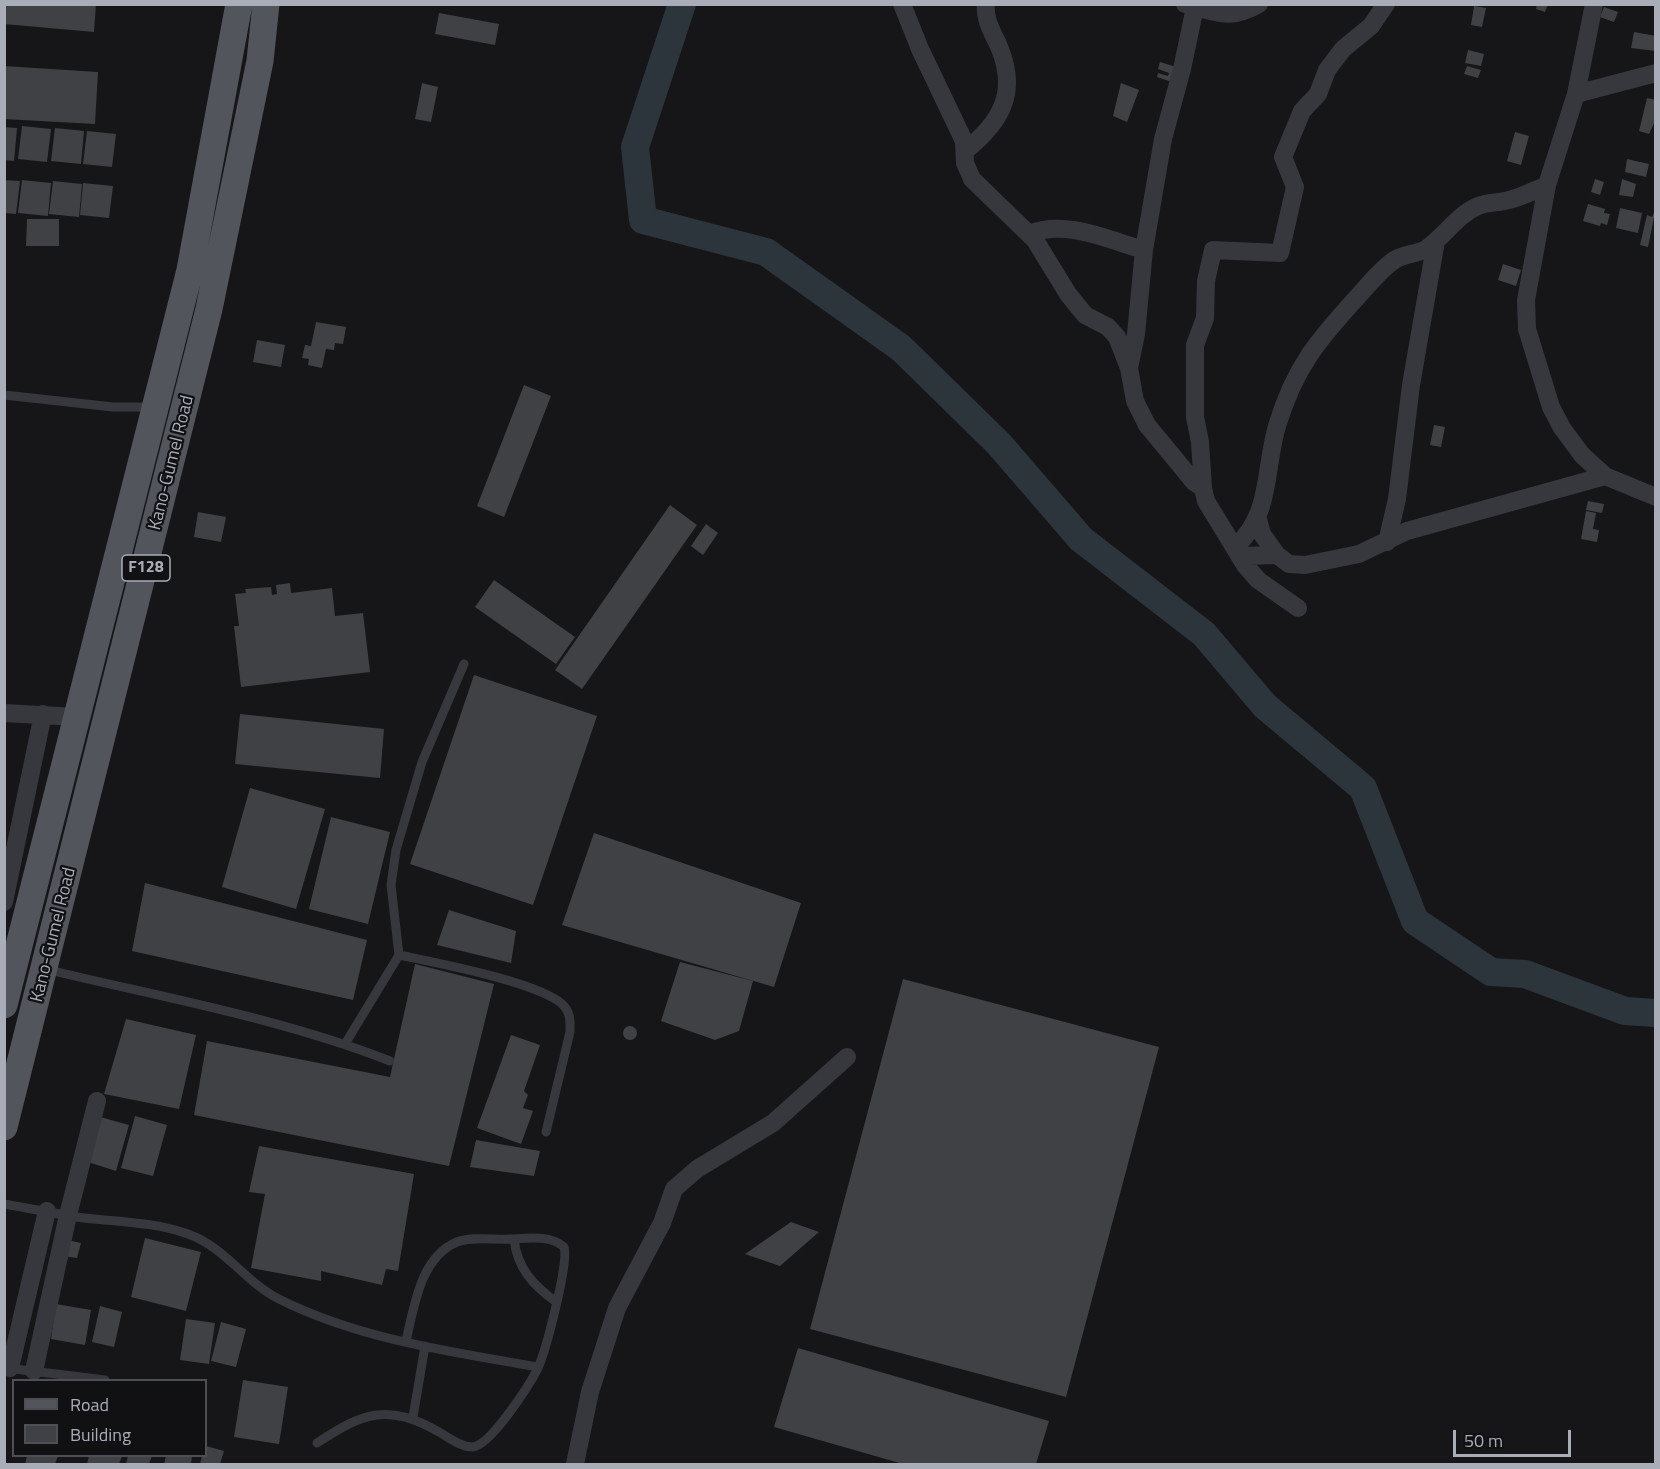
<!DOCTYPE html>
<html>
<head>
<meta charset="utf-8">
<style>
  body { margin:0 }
  #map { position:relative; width:1660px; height:1469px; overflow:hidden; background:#161618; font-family:"Titillium Web",sans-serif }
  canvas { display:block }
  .frame { position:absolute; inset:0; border:6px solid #a8adb8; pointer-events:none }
  .legend { position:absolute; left:12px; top:1379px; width:195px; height:78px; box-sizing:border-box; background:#111113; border:2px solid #4d4f55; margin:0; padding:8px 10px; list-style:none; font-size:18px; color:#a8adb8 }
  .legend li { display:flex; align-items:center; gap:12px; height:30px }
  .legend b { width:30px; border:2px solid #4d4f55 }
  .scale { position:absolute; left:1453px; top:1430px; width:118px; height:27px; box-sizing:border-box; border:3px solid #a8adb8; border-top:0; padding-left:8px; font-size:18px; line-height:21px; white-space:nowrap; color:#a8adb8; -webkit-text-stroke:4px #111113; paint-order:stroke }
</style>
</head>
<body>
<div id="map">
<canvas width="1660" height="1469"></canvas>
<div class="frame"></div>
<ul class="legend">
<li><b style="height:8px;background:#53555c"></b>Road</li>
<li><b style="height:16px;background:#404145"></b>Building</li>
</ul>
<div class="scale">50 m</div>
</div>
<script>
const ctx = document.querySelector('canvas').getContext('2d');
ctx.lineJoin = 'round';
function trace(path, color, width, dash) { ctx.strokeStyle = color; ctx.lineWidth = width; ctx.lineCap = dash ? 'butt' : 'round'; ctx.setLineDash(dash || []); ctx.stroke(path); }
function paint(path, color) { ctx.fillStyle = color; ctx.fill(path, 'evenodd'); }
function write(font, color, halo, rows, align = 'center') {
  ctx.font = font + ' "Titillium Web",sans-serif'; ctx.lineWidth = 4.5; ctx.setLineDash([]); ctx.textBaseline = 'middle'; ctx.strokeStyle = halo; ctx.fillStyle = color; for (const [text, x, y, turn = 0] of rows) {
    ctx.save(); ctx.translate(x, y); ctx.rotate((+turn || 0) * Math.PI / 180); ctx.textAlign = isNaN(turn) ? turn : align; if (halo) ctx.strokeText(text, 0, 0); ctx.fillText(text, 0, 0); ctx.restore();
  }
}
const river = new Path2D(`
  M682,4L635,147L643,220L766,252L901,348L999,444L1081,539L1204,634L1265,706L1363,788L1415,921L1491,972L1525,974L1625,1011L1656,1013`);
const building = new Path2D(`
  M4,4H96L94,32L4,24Z
  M1537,4H1548L1545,12L1536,9Z
  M1474,6L1486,8L1482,27L1471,25Z
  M1604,7L1618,12L1614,22L1600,17Z
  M439,13L499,24L495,45L435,34Z
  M1634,32L1656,36V51L1631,48Z
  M1468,50L1484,54L1481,66L1465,63Z
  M1160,62L1176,67L1172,82L1157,77L1158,73L1168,76L1169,73L1158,69Z
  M4,66L98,72L95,124L4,119Z
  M1467,66L1481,70L1478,78L1464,74Z
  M422,83L438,87L431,122L415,119Z
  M1121,83L1139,90L1127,122L1113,116Z
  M1647,98L1656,100V119L1649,134L1639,131Z
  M22,126L51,129L47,162L18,159Z
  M4,127L17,128L14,161L4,160Z
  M55,128L84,131L81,164L51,161Z
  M87,131L116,134L112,167L83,164Z
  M1515,132L1529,136L1521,165L1507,161Z
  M1627,159L1649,164L1646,177L1625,172Z
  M1595,179L1604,182L1600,195L1591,192Z
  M1622,179L1636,184L1633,197L1619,195Z
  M4,180L20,181L16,214L4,213Z
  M22,180L51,183L48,216L18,213Z
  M53,181L82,184L79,217L49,214Z
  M83,183L113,186L109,218L80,215Z
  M1588,204L1605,209L1604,213L1610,214L1607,225L1601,223L1600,226L1583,221Z
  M1620,208L1642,213L1638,233L1616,228Z
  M1656,208L1648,247L1640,245L1647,215L1652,217Z
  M27,219H59V246H26Z
  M1503,264L1521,270L1516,286L1498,280Z
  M316,322L346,327L343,344L335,343L334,350L326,349L322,368L308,365L309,359L302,358L305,345L311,346Z
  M257,340L285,345L281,367L253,362Z
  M524,385L551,396L504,517L477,506Z
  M1434,425L1445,427L1441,447L1430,445Z
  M1588,501L1604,504L1602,513L1586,510Z
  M670,505L697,525L582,689L555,670Z
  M1586,511L1596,513L1593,529L1599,530L1597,542L1581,539Z
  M198,512L226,517L221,542L194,537Z
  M706,524L718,533L703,555L691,546Z
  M494,580L575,637L556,664L475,607Z
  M290,583L291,593L332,588L335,616L363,613L370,672L241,687L234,626H239L235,594L246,593L245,589L271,587L272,595L277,594L276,585Z
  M474,675L597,716L533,905L410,864Z
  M240,714L384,729L380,778L235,764Z
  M250,788L325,809L296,909L222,887Z
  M331,817L390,832L368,924L309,909Z
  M594,833L801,903L774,987L562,925Z
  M145,883L367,940L353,1000L132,951Z
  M449,910L516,931L511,963L437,945Z
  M680,962L753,981L739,1031L715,1040L661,1021Z
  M415,964L494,984L449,1166L194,1115L207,1041L390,1077Z
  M903,979L1159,1047L1066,1397L810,1329Z
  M126,1019L196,1035L179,1109L104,1094Z
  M623 1033a7 7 0 1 1 14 0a7 7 0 1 1-14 0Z
  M511,1035L540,1045L524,1091L528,1095L523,1108L533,1111L521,1144L477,1128Z
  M135,1116L167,1125L153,1176L121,1168Z
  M100,1117L129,1125L116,1171L88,1162Z
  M476,1140L540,1151L534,1176L470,1167Z
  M259,1146L414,1174L398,1271L386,1269L382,1285L321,1271V1281L251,1268L265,1194L249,1192Z
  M791,1222L819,1232L780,1266L745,1254Z
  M145,1238L201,1252L186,1311L131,1297Z
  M67,1240L81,1243L77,1258L63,1256Z
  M56,1304L91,1310L85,1345L51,1339Z
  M100,1306L122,1312L114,1347L92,1342Z
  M186,1319L215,1323L209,1364L180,1360Z
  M221,1322L246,1329L236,1367L211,1361Z
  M798,1348L1049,1421L1036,1464H903L774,1427Z
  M243,1380L288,1387L279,1444L234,1437Z
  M206,1446L224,1451L220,1464H200L202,1456H206Z
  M27,1456H58L55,1464H25Z
  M89,1456H122L119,1464H87Z
  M128,1456H152L149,1464H126Z
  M166,1456H192L191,1464H164Z`);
const service = new Path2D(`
  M4,395L113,407H151
  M399,955C432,962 544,983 564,1006C571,1014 570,1022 570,1032L546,1132
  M45,969C160,997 280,1018 390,1061
  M345,1044L399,955L391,885L396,850L422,762L464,664
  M4,1204C28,1208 52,1213 76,1217C113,1222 152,1221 188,1234C225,1247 245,1282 279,1299C358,1339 452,1352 538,1367
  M514,1239C517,1268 533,1285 556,1302
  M7,1368L105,1380
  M413,1417L425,1346
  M317,1443C364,1412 388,1403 439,1432C449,1438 461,1447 472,1447C490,1447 530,1384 538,1368C546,1350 569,1263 564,1247C551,1235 529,1238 511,1239C496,1240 471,1236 457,1242C420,1257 414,1308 406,1341`);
const minor = new Path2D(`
  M902,4L920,49L964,141L965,163L972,179L1035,240L1068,294L1085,315L1108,327L1117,337L1129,368L1135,401L1147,425L1194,482L1203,488
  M1594,4L1576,94L1547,185L1526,300L1527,329L1551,407L1562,428L1582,455L1605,476L1656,497
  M1195,7C1222,14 1233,19 1259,4
  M1576,94L1656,73
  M965,151C1000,123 1018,94 1000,49C994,34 984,21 986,4
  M1029,234C1066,219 1108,240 1144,250
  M1129,368L1136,334L1144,250L1163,139L1182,69L1195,7L1185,4
  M1258,519L1262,534L1277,555L1289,564L1305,565L1359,554L1407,531L1605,476
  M1387,542L1397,499L1411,385L1436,241
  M1235,547C1272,514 1264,470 1277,426C1295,366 1319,339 1360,294C1371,282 1383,267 1396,259C1406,254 1417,254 1426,249C1445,236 1457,215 1478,206C1488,202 1499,203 1509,200C1522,197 1535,190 1547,185
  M1240,556L1277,555
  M1298,608L1258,580L1245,565L1206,501L1203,488L1200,442L1195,417V345L1205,318L1206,281L1213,250L1280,253L1295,187L1283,157L1302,111L1318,94L1327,70L1343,49L1371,26L1386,4
  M4,713L77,717
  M4,902L43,714
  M10,1368L47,1211
  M34,1371L68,1215L97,1101
  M575,1464L590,1392L617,1308L662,1223L674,1189L697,1169L773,1123L847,1057`);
const primary = new Path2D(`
  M4,1005L190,270L239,4
  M4,1127L209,309L260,61L266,4`);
const shields = [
  [146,568,48]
];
const shieldNames = [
  ["F128",146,568]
];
const streetNames = [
  ["Kano-Gumel Road",172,463,-76],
  ["Kano-Gumel Road",54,935,-76]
];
trace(river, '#2c353c', 28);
paint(building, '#404145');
trace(service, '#37383d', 9);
trace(minor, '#37383d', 18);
trace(primary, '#53555c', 27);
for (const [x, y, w] of shields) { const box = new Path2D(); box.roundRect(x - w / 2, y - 13, w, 26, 4.5); ctx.fillStyle = '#111113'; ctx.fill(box); trace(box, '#a8adb8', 1.5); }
write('bold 16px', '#a8adb8', null, shieldNames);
write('18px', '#a8adb8', '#111113', streetNames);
</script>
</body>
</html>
